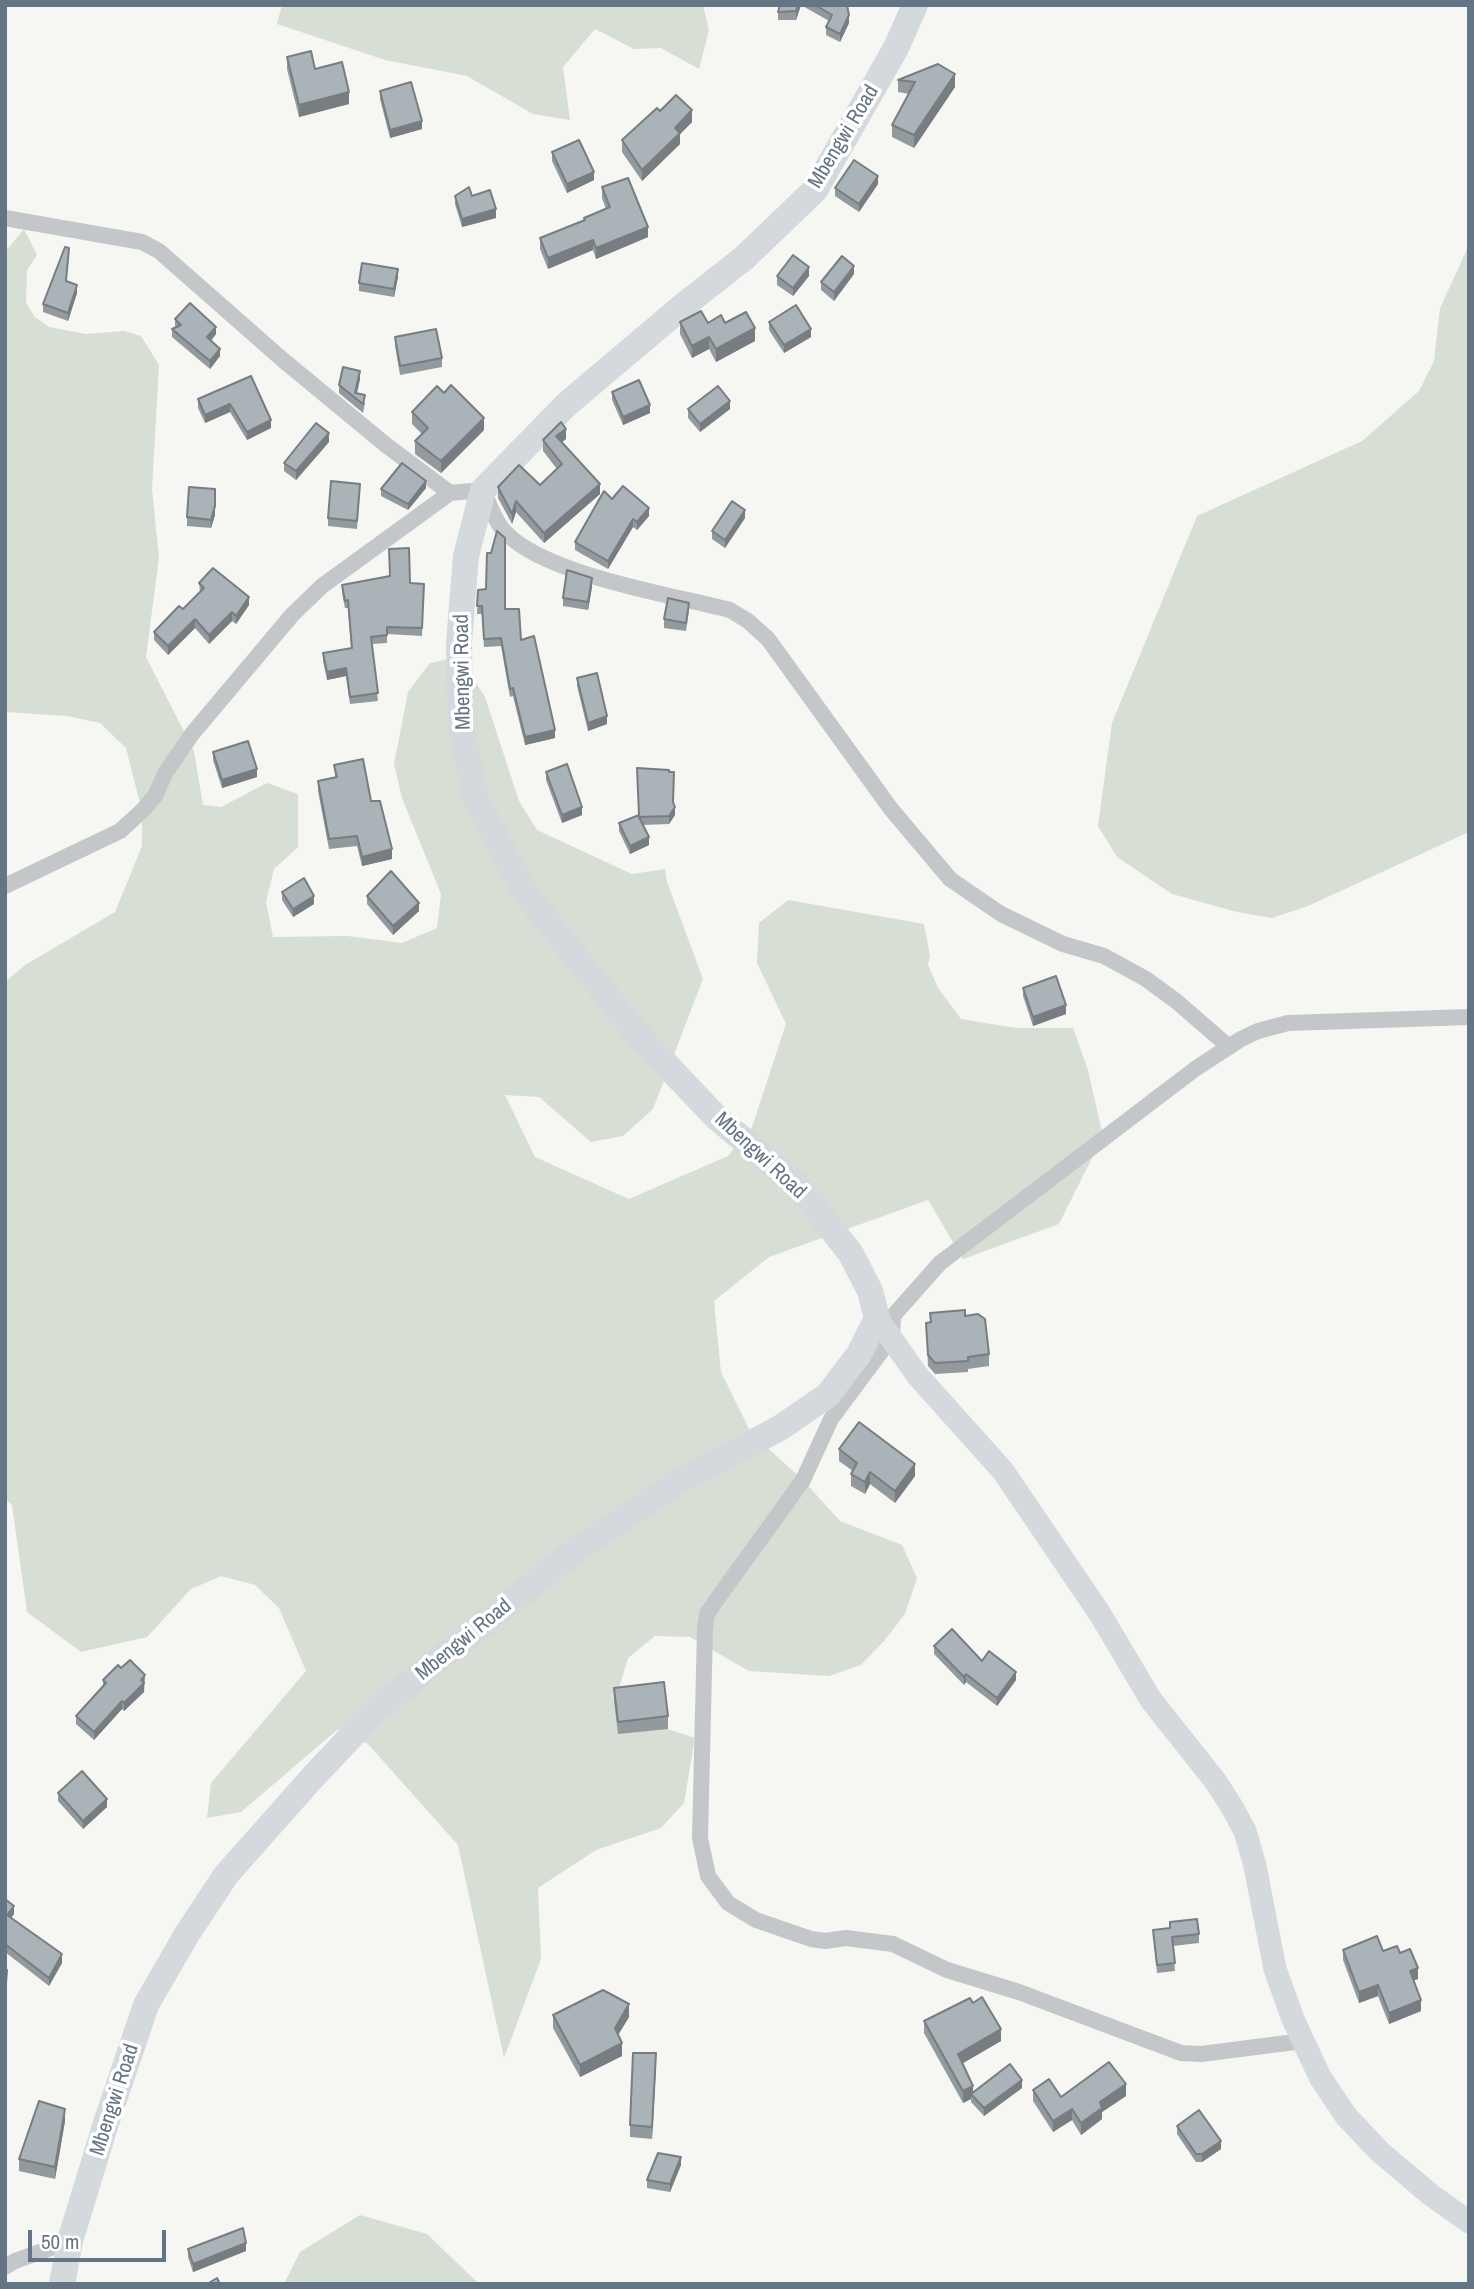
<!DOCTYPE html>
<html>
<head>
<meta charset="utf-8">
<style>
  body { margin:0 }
  #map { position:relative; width:1474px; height:2289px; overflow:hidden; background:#f6f6f3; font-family:"Archivo Narrow",sans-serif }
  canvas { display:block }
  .frame { position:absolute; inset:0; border:7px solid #647685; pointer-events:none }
  .scale { position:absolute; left:28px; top:2230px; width:138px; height:32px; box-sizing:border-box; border:4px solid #647685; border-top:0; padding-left:9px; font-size:21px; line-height:24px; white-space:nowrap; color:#647685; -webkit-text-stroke:5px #fff; paint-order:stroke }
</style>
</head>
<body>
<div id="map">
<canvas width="1474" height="2289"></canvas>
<div class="frame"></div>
<div class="scale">50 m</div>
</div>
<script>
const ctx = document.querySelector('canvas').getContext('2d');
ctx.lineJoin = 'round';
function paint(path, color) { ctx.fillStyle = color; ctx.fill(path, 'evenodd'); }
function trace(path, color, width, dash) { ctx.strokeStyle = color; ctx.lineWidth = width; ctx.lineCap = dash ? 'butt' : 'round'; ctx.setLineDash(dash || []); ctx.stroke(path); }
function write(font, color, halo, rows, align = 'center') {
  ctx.font = font + ' "Archivo Narrow",sans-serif'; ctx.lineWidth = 7; ctx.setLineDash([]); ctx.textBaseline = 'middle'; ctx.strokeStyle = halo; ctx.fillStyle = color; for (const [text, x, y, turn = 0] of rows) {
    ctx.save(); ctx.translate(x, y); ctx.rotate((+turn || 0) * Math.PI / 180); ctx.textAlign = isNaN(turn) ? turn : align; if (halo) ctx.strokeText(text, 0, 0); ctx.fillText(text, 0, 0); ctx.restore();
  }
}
const green = new Path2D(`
  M282,5H703L709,30L699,69L661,48L634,49L595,29L563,67L570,120L533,114L467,76L385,60L277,24Z
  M24,229L37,255L27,270L26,303L35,317L49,327L86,334L124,331L141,336L159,365L152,489L159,558L146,657L194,751L203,805L221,807L267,783L298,794V847L274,869L266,902L273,937L347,936L402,943L437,928L441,894L402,798L394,764L408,692L430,663L448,659L465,665L485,697L519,801L537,830L632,874L665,869L667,882L703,979L653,1109L623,1136L591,1142L539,1097L505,1095L535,1157L629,1199L728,1156L752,1127L786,1024L757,963L759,923L788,900L924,924L930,956L928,965L938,988L961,1019L1016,1028H1073L1088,1070L1103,1136L1059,1224L963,1259L928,1200L769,1257L714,1301L721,1372L751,1433L803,1480L840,1521L902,1545L917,1578L905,1614L884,1641L861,1665L829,1676L749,1671L690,1637L655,1636L628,1658L619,1688L668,1729L695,1738L684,1803L661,1828L596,1850L538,1888L541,1959L504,2058L458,1845L368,1744L337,1730L241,1812L207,1818L211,1783L306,1671L279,1608L255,1585L221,1576L191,1589L147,1637L81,1652L27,1612L12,1505L5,1499V982L25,965L115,912L142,846V811L126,748L100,723L67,716L5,712V252Z
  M1469,245V832L1308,906L1272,918L1237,912L1172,894L1117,857L1098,826L1112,723L1197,516L1362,441L1419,391L1434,361L1440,308Z
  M360,2215L427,2234L479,2284H284L300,2252Z`);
const street = new Path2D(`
  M5,218L142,242L159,251L283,360L386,445L450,493
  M5,886L120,831L142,811L155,796L166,772L192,734L292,615L322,586L450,493L483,490C489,503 495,522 505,532C545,575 672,595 730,610L748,621L768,639L891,809L950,879L1001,914L1063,944L1104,956L1146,979L1176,1001L1228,1046
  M1303,2041L1201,2054L1181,2053L1019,1992L947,1970L893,1944L846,1938L825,1941L811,1939L756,1920L728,1903L708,1876L700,1838L705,1629L707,1614L715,1602L803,1480L831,1419L892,1337L893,1316L940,1263L1195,1069L1241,1039L1258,1031L1288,1023L1469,1017
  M5,2267L15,2261L70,2241`);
const secondary = new Path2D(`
  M877,1318L917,1375L1003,1471L1100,1614L1151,1700L1216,1782L1232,1807L1245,1831L1255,1866L1275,1969L1293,2019L1320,2077L1346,2116L1380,2152L1431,2195L1469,2222`);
const primary = new Path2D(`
  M62,2284L70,2241L106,2123L146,2005L187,1934L226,1875L312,1778L377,1709L572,1553L680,1481L780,1428L828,1395L859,1354L877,1318L870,1291L851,1254L799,1187L715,1116L639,1036L525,893L476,799L460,723L459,643L466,556L483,490L567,404L683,306L744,258L815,190L896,48L915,5`);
const wall = new Path2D(`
  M780,5H801L796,20H778V12Z
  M801,5H847L849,23L840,42L826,35V27L829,21Z
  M287,57L315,69L349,104L299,117L287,69Z
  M898,80L955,87L914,148L892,137V125L909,94L898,92Z
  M380,91L422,129L390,138L380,99Z
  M660,111L692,122L680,134V144L642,181L622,152V140Z
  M552,152L594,180L567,193L552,161Z
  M878,184L859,212L835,196V188Z
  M602,187L648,237L596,259L593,250L548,269L540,249V238L584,221V218L606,209L602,198Z
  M455,196H472L496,218L462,227L455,204Z
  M69,256L66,281L77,293L68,321L43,312V304Z
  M854,274L834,301L821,290V282Z
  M777,276H809L793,296L777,285Z
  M398,277L394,297L359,291V283Z
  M175,319L216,334L211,341L220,356L210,369L172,337V329L176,328L175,326Z
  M680,322L725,323L755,341L716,362L709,349L692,358L680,334Z
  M769,322L811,337L784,353L769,330Z
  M395,337L442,358V367L400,375L395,345Z
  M251,376L271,428L247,440L230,412L205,423L198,408V399Z
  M360,379L357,393L365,403L363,413L339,393V385Z
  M612,392L650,413L623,425L612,400Z
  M688,409H730L700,432L688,418Z
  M412,412L484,430L441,473L415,454V441L422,434L412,424Z
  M566,439L562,442L600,494L544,543L516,512L512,524L498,498V487L540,485L557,469L543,451V440Z
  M329,442L296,480L284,471V463Z
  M426,488L408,510L381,496V489Z
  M215,489V515L211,528L187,526V517Z
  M360,492L357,529L328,526V518Z
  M612,499L649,516L637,530L633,527L608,569L575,550V542Z
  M745,518L725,548L712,539V531Z
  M199,583L249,605L236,624L232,621L209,644L195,628L168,655L154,640V632L183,609L200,592Z
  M410,583L424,584L422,636L387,634V643L372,644L378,701L350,704L346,676L327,680L323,661V653L351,648L348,608H345L342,593V585Z
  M592,587L588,610L563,606V598Z
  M478,590L505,609L521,640L555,738L525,745L513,696L510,697L501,646L484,647L482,614H477Z
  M689,611L686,631L664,628V619Z
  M577,678L607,724L588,731L577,686Z
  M213,752L257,777L222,788L213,760Z
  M334,765L371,801L392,859L362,866L357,846L329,849L318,791V781L335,777Z
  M546,772L582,815L562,823L546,780Z
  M673,803L675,815L669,824L643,825L649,845L630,854L619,831V823Z
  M282,892L314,904L293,917L282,900Z
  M367,896L419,911L393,935L367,904Z
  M1023,988L1066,1014L1033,1026L1023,996Z
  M965,1316L989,1354V1366L968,1369V1372L935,1374L928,1366L926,1323Z
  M839,1449L915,1476L895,1503L870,1484L865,1494L851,1486V1474L853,1471L839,1461Z
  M934,1646L982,1661L1016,1680L997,1706L966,1682L964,1685L934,1654Z
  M121,1668L145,1683L144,1685V1692L124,1711L122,1709L94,1740L76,1724V1716L103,1687V1680Z
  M614,1688L668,1716V1729L618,1734L614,1700Z
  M58,1793L107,1807L83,1829L58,1801Z
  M5,1899L14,1914L11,1918L62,1963L49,1986L5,1952Z
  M1170,1922L1199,1934V1943L1173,1946L1175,1971L1157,1973L1153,1930L1170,1928Z
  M1343,1950L1400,1953L1418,1979L1414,1980L1421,2011L1389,2024L1378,1996L1359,2003L1343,1960Z
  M973,2003L1001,2041L963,2063L973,2092L1022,2088L984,2116L971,2102V2099L963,2103L924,2033V2021Z
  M553,2015L629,2017L618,2035L622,2056L580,2077L553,2028Z
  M656,2066L652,2139L630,2137V2125Z
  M1033,2090L1061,2097L1126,2096L1102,2112V2119L1081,2135L1072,2120L1053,2132L1033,2101Z
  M65,2121L55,2179L19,2171V2159Z
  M1177,2126L1221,2149L1202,2162H1196L1177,2134Z
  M681,2165L670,2192L647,2188V2180Z
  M188,2249L246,2251L193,2272L188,2257Z`);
const shadedWall = new Path2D(`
  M798,5H801L796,20V11Z
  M849,15V23L840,42V34Z
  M955,74V87L914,148V135Z
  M349,92V104L299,117V105Z
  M692,110V122L680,134V144L642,181V170L675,128Z
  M422,121V129L390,138V130Z
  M594,172V180L567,193V184Z
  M878,176V184L859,212V204Z
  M496,209V218L462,227V219Z
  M648,227V237L596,259V248Z
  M593,240V250L548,269V258Z
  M854,266V274L834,301V292Z
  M809,267V276L793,296V288Z
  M398,269V277L394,297V289Z
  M77,285V293L68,321V313Z
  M216,327V334L207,345V337Z
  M755,328V341L716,362V349Z
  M811,329V337L784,353V345Z
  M709,337V349L692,358V346Z
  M220,349V356L210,369V361Z
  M360,371V379L355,401V393Z
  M730,401V409L700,432V424Z
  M230,404V412L205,423V415Z
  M650,405V413L623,425V417Z
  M484,418V430L441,473V461Z
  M271,420V428L247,440V432Z
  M566,429V439L556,447V436Z
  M329,433V442L296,480V471Z
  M426,481V488L408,510V504Z
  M600,484V494L544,543V533Z
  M516,501V512L512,524V514Z
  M215,506V515L211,528V520Z
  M649,508V516L637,530V522Z
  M745,510V518L725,548V540Z
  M633,519V527L608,569V561Z
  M592,578V587L588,610V602Z
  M249,597V605L236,624V616Z
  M232,612V621L209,644V635Z
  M195,619V628L168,655V646Z
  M346,668V676L327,680V672Z
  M607,716V724L588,731V723Z
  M555,730V738L525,745V737Z
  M257,769V777L222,788V780Z
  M582,807V815L562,823V815Z
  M675,807V815L669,824V816Z
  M649,837V845L630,854V846Z
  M392,849V859L362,866V857Z
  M314,896V904L293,917V909Z
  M419,903V911L393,935V926Z
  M1066,1005V1014L1033,1026V1017Z
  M915,1464V1476L895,1503V1491Z
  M870,1472V1484L865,1494V1482Z
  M1016,1672V1680L997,1706V1698Z
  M966,1674V1682L964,1685V1677Z
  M145,1675L144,1692L124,1711V1703L141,1680Z
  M122,1701V1709L94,1740V1732Z
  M107,1799V1807L83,1829V1821Z
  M14,1906V1914L7,1923V1915Z
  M62,1954V1963L49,1986V1978Z
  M1418,1968V1979L1410,1982V1971Z
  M1378,1985V1996L1359,2003V1992Z
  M1421,2000V2011L1389,2024V2013Z
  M629,2004V2017L615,2040V2028Z
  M1001,2029V2041L958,2066V2054Z
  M622,2043V2056L580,2077V2065Z
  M656,2053V2066L652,2139V2127Z
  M1022,2080V2088L984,2116V2108Z
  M1126,2084V2096L1102,2112V2119L1081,2135V2123L1100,2102Z
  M973,2086V2096L971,2094V2099L963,2103V2091Z
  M65,2109V2121L55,2179V2167Z
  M1072,2109V2120L1053,2132V2121Z
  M1221,2141V2149L1202,2162V2154Z
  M681,2157V2165L670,2192V2184Z
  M246,2243V2251L193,2272V2264Z`);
const building = new Path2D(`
  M780,5H798L796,11L778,12Z
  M815,5H847L849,15L840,34L826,27L832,15Z
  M311,51L315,69L342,62L349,92L299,105L287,57Z
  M938,64L955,74L914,135L892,125L915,82L898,80Z
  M411,82L422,121L390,130L380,91Z
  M676,95L692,110L675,128L680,133L642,170L622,140L657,108L660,111Z
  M579,140L594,172L567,184L552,152Z
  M854,160L878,176L859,204L835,188Z
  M628,178L648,227L596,248L593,240L548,258L540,238L585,220L584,218L610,207L602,187Z
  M469,187L472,196L490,190L496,209L462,219L455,196Z
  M65,247L69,248L66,281L77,285L68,313L43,304Z
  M793,255L809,267L793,288L777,276Z
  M842,256L854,266L834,292L821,282Z
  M362,263L398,269L394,289L359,283Z
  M190,303L216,327L207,337L220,349L210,361L172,329L181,325L175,319Z
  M796,305L811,329L784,345L769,322Z
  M701,311L708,323L721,315L725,323L746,312L755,328L716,349L709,337L692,346L680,322Z
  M436,329L442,358L400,366L395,337Z
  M343,367L360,371L355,393L365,395L363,404L339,385Z
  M251,376L271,420L247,432L230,404L205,415L198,399Z
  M639,380L650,405L623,417L612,392Z
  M451,385L484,418L441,461L415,441L428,428L412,412L437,386L444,393Z
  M718,386L730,401L700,424L688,409Z
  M561,422L566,429L556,436L600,484L544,533L516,501L512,514L498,487L519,465L540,485L562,464L543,440Z
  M316,423L329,433L296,471L284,463Z
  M402,463L426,481L408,504L381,489Z
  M331,481L360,484L357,521L328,518Z
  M623,486L649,508L637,522L633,519L608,561L575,542L604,491L612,499Z
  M189,487L215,489V506L211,520L187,517Z
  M732,501L745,510L725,540L712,531Z
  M497,531L505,538V609H519L521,640L534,636L555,730L525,737L513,688L510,689L501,638L484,639L482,606H477L478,590L486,589L487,553H491Z
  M409,548L410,583L424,584L422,628L387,627V635L371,637L378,693L350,697L346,668L327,672L323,653L352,648L348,600L345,601L342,585L390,576L389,549Z
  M213,568L249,597L236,616L232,612L209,635L195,619L168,646L154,632L179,606L183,609L204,588L199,583Z
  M567,570L592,578L588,602L563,598Z
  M668,598L689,603L686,623L664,619Z
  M597,673L607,716L588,723L577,678Z
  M248,741L257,769L222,780L213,752Z
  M363,759L371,801H380L392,849L362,857L357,836L329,839L318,781L337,777L334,765Z
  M567,764L582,807L562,815L546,772Z
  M637,768L669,770V772H674L673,802L675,807L669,816L639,817L649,837L630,846L619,823L639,815Z
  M391,871L419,903L393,926L367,896Z
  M304,878L314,896L293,909L282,892Z
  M1056,976L1066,1005L1033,1017L1023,988Z
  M965,1310V1316L978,1314L985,1319L989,1354L968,1357V1361L935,1363L928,1355L926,1323L931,1322L930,1313Z
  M859,1422L915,1464L895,1491L870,1472L865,1482L851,1474L857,1463L839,1449Z
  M952,1629L982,1661L989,1651L1016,1672L997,1698L966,1674L964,1677L934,1646Z
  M130,1660L145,1675L141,1680L144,1683L124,1703L122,1701L94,1732L76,1716L106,1683L103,1680L118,1665L121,1668Z
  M664,1682L668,1716L618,1722L614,1688Z
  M82,1771L107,1799L83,1821L58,1793Z
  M5,1899L14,1906L7,1915L62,1954L49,1978L5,1944Z
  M1197,1919L1199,1934L1172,1937L1175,1963L1157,1965L1153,1930L1170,1928V1922Z
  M1377,1936L1383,1951L1397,1946L1400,1953L1410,1949L1418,1968L1410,1971L1421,2000L1389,2013L1378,1985L1359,1992L1343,1950Z
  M5,1969L7,1970L5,1997Z
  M603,1990L629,2004L615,2028L622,2043L580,2065L553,2015Z
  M982,1997L1001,2029L958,2054L973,2086L963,2091L924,2021L970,1998L973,2003Z
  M633,2053H656L652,2127L630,2125Z
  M1109,2062L1126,2084L1100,2102L1102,2108L1081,2123L1072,2109L1053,2121L1033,2090L1049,2079L1061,2097Z
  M1010,2064L1022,2080L984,2108L971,2094Z
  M39,2101L65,2109L55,2167L19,2159Z
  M1199,2110L1221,2141L1202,2154H1196L1177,2126Z
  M658,2153L681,2157L670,2184L647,2180Z
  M243,2228L246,2243L193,2264L188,2249Z
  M217,2278L220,2284H207Z`);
const streetNames = [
  ["Mbengwi Road",844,137,-59],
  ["Mbengwi Road",463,672,-91],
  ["Mbengwi Road",760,1156,43],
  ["Mbengwi Road",464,1640,-39],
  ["Mbengwi Road",115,2100,-72]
];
paint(green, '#d7ded4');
trace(street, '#c3c7ca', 16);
trace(secondary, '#d4d9dd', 23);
trace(primary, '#d4d9dd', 26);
paint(wall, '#929a9e');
paint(shadedWall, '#777d81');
paint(building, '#aab3b8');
trace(building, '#777d81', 2);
write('21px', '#647685', '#fff', streetNames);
</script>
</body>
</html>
